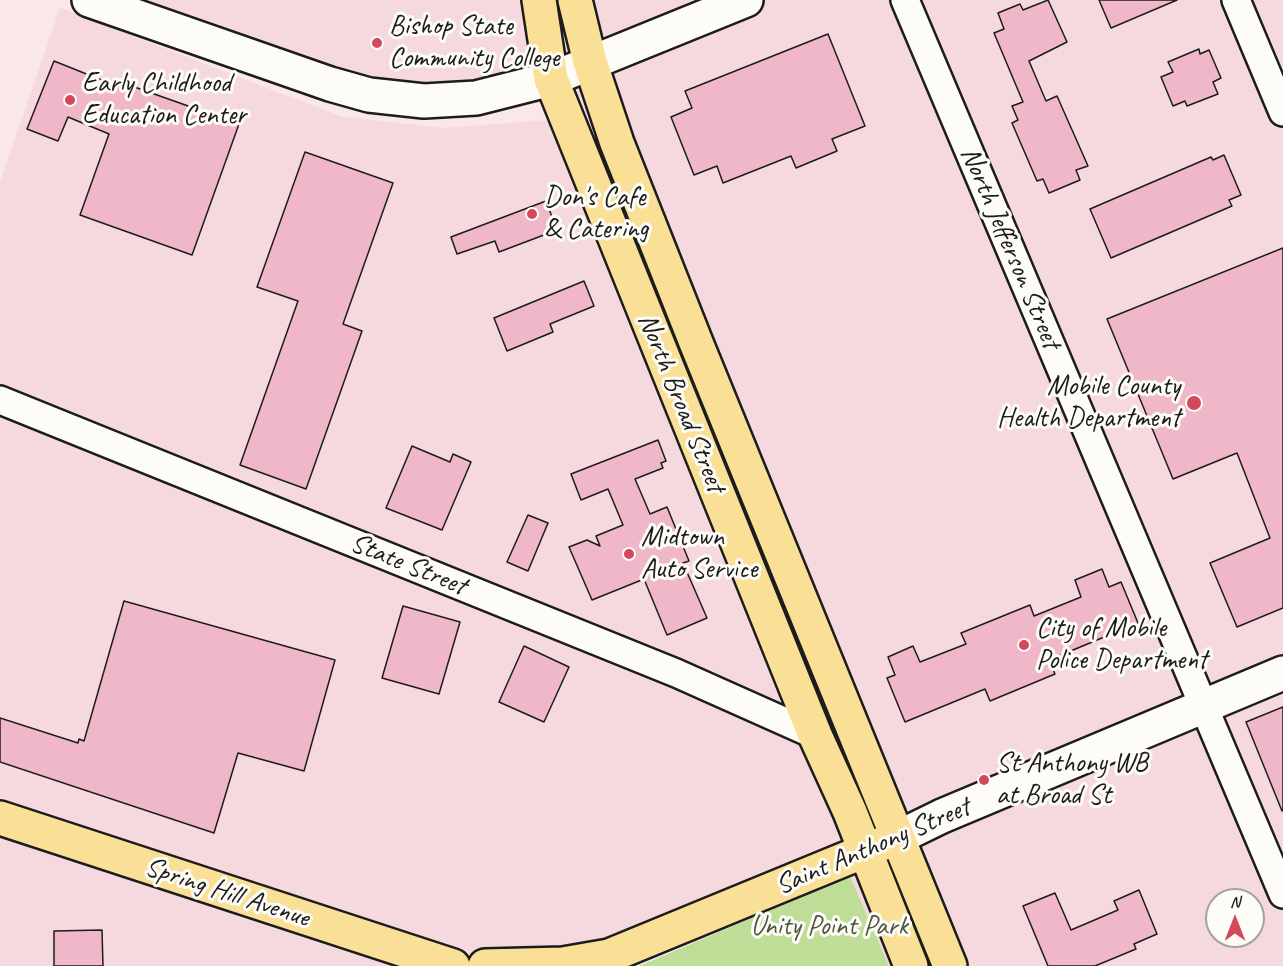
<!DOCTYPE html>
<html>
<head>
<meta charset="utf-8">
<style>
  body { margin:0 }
  #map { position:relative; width:1283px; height:966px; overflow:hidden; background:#f9e7e9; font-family:Caveat,sans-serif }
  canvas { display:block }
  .north { position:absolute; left:1205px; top:888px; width:60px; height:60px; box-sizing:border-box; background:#fdfcf7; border:2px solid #a3a29f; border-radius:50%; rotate:0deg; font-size:16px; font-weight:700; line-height:24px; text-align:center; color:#1c1c1c }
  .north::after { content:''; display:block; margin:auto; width:21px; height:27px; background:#d1495b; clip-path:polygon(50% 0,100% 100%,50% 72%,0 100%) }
</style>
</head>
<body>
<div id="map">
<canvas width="1283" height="966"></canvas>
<div class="north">N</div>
</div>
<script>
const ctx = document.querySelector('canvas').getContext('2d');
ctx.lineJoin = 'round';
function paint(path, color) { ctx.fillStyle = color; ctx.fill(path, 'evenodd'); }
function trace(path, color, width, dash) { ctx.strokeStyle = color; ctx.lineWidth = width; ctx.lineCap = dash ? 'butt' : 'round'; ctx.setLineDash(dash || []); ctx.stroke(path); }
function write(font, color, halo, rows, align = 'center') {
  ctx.font = font + ' Caveat,sans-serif'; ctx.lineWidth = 6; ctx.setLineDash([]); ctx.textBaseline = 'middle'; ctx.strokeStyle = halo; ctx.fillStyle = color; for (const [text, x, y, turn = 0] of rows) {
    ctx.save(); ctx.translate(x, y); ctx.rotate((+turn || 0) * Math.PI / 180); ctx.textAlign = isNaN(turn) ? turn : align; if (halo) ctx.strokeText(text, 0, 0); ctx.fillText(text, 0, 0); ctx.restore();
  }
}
const built = new Path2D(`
  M89,0H1283V966H889L850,876L848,844L616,966H0V182L60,8L340,116L442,128L549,120L540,83L424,101ZM1217,900H1253V936H1217Z`);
const green = new Path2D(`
  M850,876L889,966H639L656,959Z`);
const building = new Path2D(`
  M1048,0L1067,42L1029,61L1046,101L1057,96L1088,166L1076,170L1080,180L1049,193L1043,179L1037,181L1012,123L1018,120L1012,106L1023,102L994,33L1004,29L998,13L1020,4L1023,10Z
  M1099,0H1177L1111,28Z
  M828,34L865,126L832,139L837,151L796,168L791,156L723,183L717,166L694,175L671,117L692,108L685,91Z
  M1199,49L1200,54L1209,50L1221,78L1213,82L1218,94L1187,106L1185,101L1173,106L1161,77L1173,72L1168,62Z
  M54,61L124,89L126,84L239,124L192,255L80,215L109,134L68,117L58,141L27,129Z
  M305,152L393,183L343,324L362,331L306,489L240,465L298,301L257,287Z
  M1224,155L1241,195L1229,200L1232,206L1111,258L1090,209L1211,157L1213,160Z
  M546,201L557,230L499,252L495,241L457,254L451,237Z
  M1283,248V608L1237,627L1210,563L1270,538L1237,453L1173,479L1107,319Z
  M584,281L594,306L550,324L553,332L507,351L494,318Z
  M658,440L666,461L661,463L663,468L635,479L650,514L667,507L689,561L683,563L707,618L667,635L644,579L592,600L569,547L587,540L600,546L596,536L623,525L608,489L581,500L571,474Z
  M412,446L450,462L453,454L471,462L442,530L386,508Z
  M528,515L548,523L528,571L507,562Z
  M1102,569L1109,587L1121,582L1138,623L1049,660L1055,674L990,701L985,689L905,722L887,678L895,675L888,657L913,646L920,662L966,644L961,633L1030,605L1034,616L1081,597L1075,580Z
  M124,601L335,660L304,771L238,753L214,833L0,762V718L78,743L79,739L84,741Z
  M403,606L460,622L439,694L382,678Z
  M524,646L569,667L544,722L499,702Z
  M1283,707V810L1282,811L1246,722Z
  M1139,890L1157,934L1134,944L1136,949L1095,966H1048L1023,906L1055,893L1071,930L1118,910L1114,901Z
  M102,930L103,966H54V931Z`);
const minor = new Path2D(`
  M905,0L1283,894
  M1236,0L1283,112
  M0,400L676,673L815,735`);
const tertiary = new Path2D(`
  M89,0L330,84L369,95L424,101L476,98L551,79L746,0
  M897,838L942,816L1283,673`);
const primary = new Path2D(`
  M539,0L551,79L815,735L850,812L911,966
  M575,0L590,62L617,143L697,345L950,966
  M0,818L453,966
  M485,966L563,964L609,956L884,843`);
const markers = [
  [377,43,6,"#d1495b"],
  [70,100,6,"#d1495b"],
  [532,214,6,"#d1495b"],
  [1194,403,8,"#d1495b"],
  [629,554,6,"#d1495b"],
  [1024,645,6,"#d1495b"],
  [984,780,6,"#d1495b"]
];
const poiNames = [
  ["Bishop State",389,27],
  ["Community College",389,59],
  ["Early Childhood",82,84],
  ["Education Center",82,116],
  ["Don's Cafe",544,198],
  ["& Catering",544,230],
  ["Mobile County",1180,387,"right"],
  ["Health Department",1180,419,"right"],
  ["Midtown",641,538],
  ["Auto Service",641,570],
  ["City of Mobile",1036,629],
  ["Police Department",1036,661],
  ["St Anthony WB",996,764],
  ["at Broad St",996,796]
];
const streetNames = [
  ["North Jefferson Street",1010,248,67],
  ["North Broad Street",681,403,68],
  ["State Street",408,565,22],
  ["Saint Anthony Street",873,847,-23],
  ["Spring Hill Avenue",227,893,18]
];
const parkNames = [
  ["Unity Point Park",829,927]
];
paint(built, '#f6d9df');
paint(green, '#bedd96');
paint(building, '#f0b7c9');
trace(building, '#1c1c1c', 1.5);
trace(minor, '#1c1c1c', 32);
trace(tertiary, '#1c1c1c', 38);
trace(primary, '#1c1c1c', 38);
trace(minor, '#fdfcf7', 27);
trace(tertiary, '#fdfcf7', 33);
trace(primary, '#fadf96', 33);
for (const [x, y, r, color] of markers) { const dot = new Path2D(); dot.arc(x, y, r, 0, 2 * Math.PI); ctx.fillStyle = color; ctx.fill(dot); trace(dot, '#fdfcf7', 2); }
write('28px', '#1c1c1c', '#fdfcf7', poiNames, 'left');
write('28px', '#1c1c1c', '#fdfcf7', streetNames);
write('28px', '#4d5641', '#fdfcf7', parkNames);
</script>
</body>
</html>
